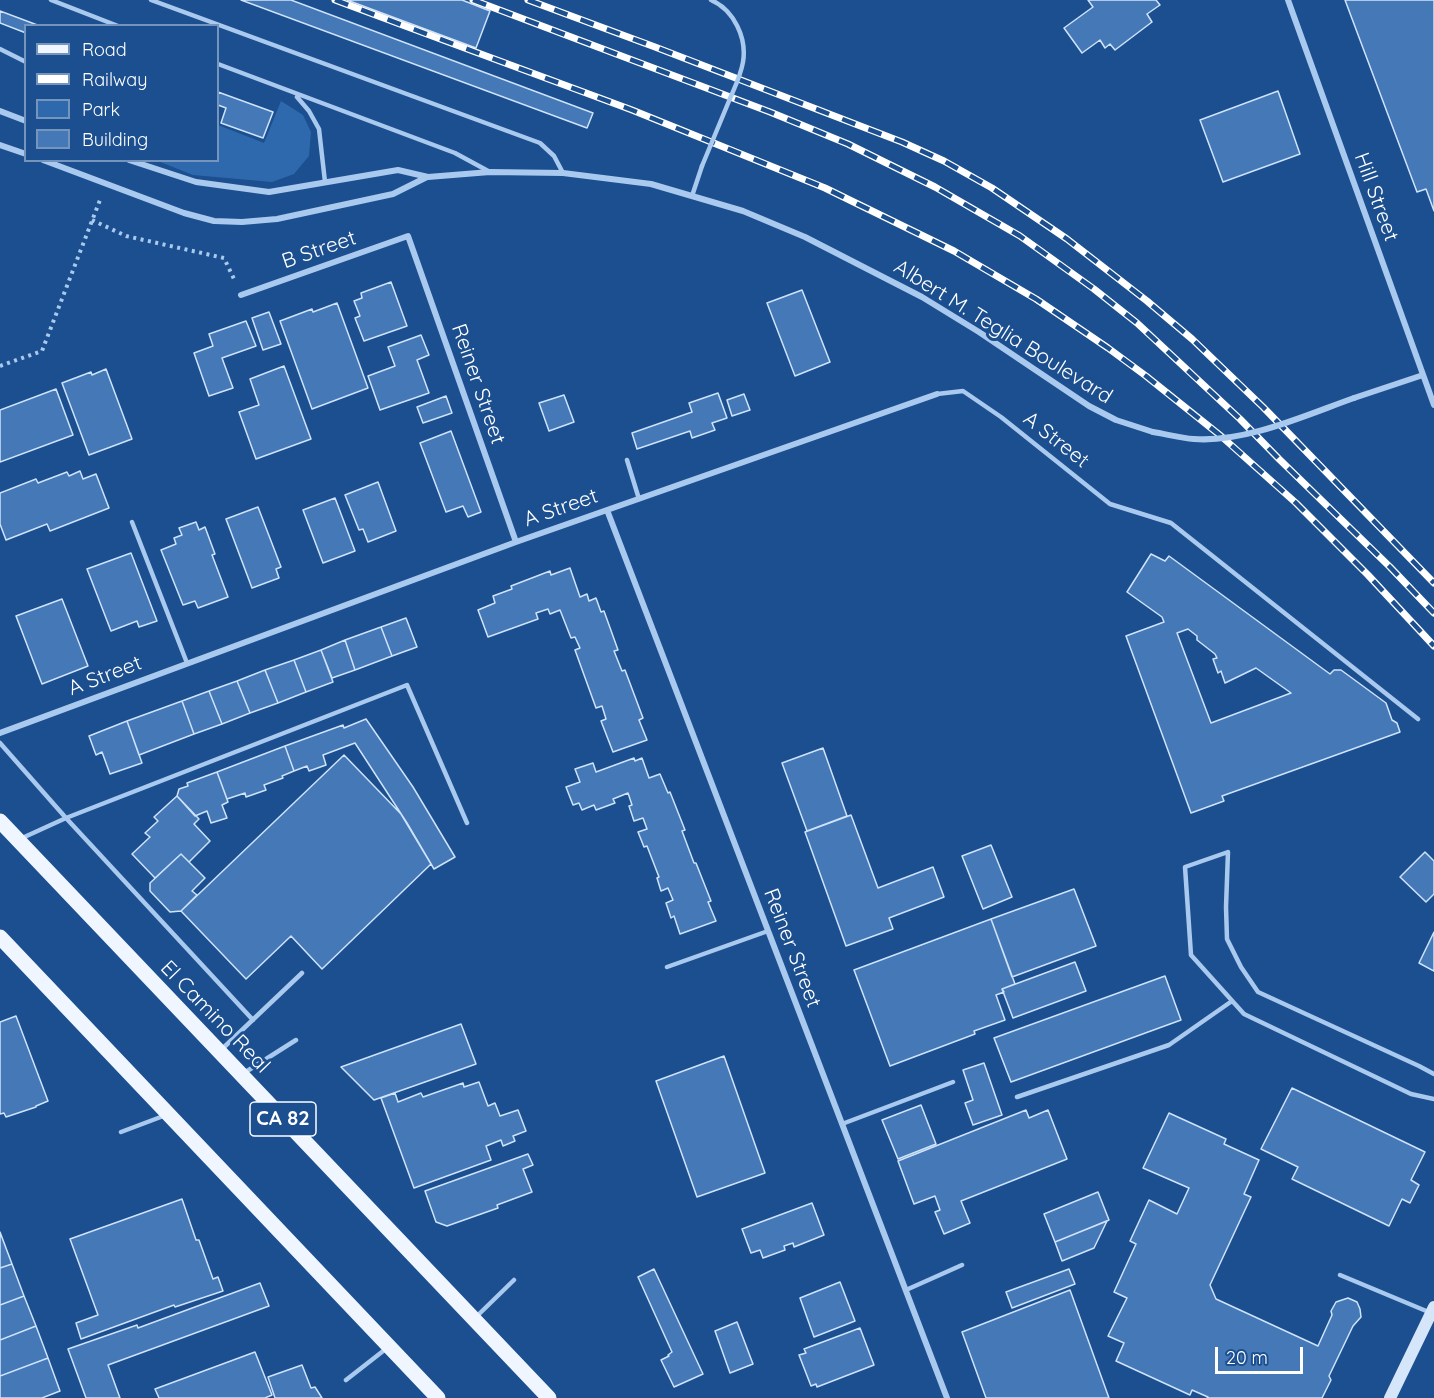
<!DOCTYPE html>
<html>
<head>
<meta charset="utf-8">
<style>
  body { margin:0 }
  #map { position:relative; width:1434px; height:1398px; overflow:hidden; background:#1b4f8f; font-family:Quicksand,sans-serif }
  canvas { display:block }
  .legend { position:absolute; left:24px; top:24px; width:195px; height:138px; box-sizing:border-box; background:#1b4f8f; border:2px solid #7695bc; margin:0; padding:8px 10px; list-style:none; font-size:18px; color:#fff }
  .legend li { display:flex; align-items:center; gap:12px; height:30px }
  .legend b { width:30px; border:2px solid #7695bc }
  .scale { position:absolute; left:1215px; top:1347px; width:88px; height:27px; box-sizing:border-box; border:3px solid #fff; border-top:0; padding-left:8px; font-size:18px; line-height:21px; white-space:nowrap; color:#fff; -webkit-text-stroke:4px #1b4f8f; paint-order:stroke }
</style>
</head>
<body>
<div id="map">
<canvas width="1434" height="1398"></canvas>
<ul class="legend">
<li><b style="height:8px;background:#f0f6ff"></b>Road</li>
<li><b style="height:8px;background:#fff"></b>Railway</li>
<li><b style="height:16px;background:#2e69ad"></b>Park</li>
<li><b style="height:16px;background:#4478b7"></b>Building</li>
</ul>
<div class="scale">20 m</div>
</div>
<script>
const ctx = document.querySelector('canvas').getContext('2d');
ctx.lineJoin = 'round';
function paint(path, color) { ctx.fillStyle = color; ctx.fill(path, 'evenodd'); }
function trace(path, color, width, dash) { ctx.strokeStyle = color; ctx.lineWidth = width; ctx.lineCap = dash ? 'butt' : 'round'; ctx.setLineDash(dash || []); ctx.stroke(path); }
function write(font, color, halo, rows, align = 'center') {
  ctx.font = font + ' Quicksand,sans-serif'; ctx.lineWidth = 6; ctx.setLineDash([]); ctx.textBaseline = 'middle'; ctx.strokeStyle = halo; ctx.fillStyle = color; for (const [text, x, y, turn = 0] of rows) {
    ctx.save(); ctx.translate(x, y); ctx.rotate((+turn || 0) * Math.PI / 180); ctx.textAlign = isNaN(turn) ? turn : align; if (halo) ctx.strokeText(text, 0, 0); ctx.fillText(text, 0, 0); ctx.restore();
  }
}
const green = new Path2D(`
  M281,101L303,115L311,132L309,156L294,174L272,182L193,175L158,161L218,160V125L264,143Z`);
const building = new Path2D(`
  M241,0H291L593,113L587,128Z
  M347,0H462L490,11L476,48Z
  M1088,0H1156L1160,5L1147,14L1152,22L1115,50L1110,44L1105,48L1100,40L1082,53L1064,28L1093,7Z
  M1345,0H1434V211L1426,189L1417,192Z
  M0,11L40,26H26V33L0,23Z
  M1278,91L1300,154L1223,182L1200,120Z
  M218,92L273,112L263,138L221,123L226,108L218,105Z
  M391,282L407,326L364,341L355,318L360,316L354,301L362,298L361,293Z
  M802,290L830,362L795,376L767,303Z
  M337,303L368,388L312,409L280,321L312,309L313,312Z
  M269,312L281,344L263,350L252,318Z
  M246,321L256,346L222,358L233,388L209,396L194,353L213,346L209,334Z
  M421,335L429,355L417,360L429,393L380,410L368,376L395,366L388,347Z
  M284,366L311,439L256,459L239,412L259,405L250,379Z
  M106,369L132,439L89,455L62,383L91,372L92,375Z
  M56,389L73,435L0,462V410Z
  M718,393L727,418L712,423L715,430L692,438L690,431L637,449L632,433L692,412L689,403Z
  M744,394L750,410L732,416L727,400Z
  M564,395L574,422L549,431L539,403Z
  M446,396L452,413L423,423L417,407Z
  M451,431L481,512L468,517L463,506L446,512L420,443Z
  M80,471L83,479L96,474L109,508L50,531L47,524L6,540L0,524V493L36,479L38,483L67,472L69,476Z
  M378,482L396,531L368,542L363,529L359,530L345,495Z
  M335,498L355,551L323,563L303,510Z
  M258,507L281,567L276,569L279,578L252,588L226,519Z
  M196,522L199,530L205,527L215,554L212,555L228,597L198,608L195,601L183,605L161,550L176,544L174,538L182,535L179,528Z
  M131,553L157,621L139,627L137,621L111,631L87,569Z
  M1151,554L1165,561L1169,556L1330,674L1334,670H1341L1386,703L1392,720L1397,723L1400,732L1222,796L1224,801L1191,813L1126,636L1164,622L1162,617L1127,592ZM1188,629L1197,636V640L1215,654L1217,658L1213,659L1218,673L1221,671L1225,683L1256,668L1291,693L1211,723L1177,633Z
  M570,568L580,597L587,594L589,601L596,598L601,612L604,611L618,650L614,651L622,671L625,670L643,718L639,720L647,740L613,752L601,721L606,719L602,706L596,708L575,650L580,648L575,637L571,638L560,610L550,614L548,609L536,613L538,619L488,637L478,610L495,603L493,596L512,589L511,586L550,571L551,575Z
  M62,599L88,666L42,684L16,616Z
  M406,618L417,647L392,656L381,627Z
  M381,627L392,656L355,670L345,640Z
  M345,640L355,670L332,678L321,650Z
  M321,650L333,682L306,692L294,660Z
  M294,660L306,692L278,703L265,670Z
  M265,670L278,703L250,713L237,681Z
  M237,681L250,713L222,724L209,691Z
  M209,691L222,724L194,734L182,701Z
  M182,701L194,734L139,755L127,721Z
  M366,719L413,787L455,857L434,869L407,823L355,743L323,755L326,765L309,771L307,766L294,771L285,746L343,725L344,728Z
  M127,721L142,763L110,774L102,752L96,755L89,736Z
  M285,746L294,771L282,776L283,778L264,785L266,790L246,797L245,793L227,799L217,772Z
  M823,748L847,816L807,831L782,763Z
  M344,755L401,814L431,864L322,969L291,936L246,979L181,911Z
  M634,758L635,761L642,758L649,778L660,774L668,793L670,792L685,830L682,831L694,863H696L711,901L708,902L716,921L680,934L674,916L671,918L666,903L673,900L668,888L661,891L657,878L659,877L647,846L644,847L638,832L647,829L643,818L634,821L629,806L632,805L628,793L613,799L615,803L596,810L594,805L582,810L579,803L573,805L566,787L580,782L575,769L593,763L596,772Z
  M217,772L228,802L222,805L227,818L211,823L207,811L195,816L177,796L179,789L188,786L187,783Z
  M177,796L199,819L194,824L210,841L189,862L181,854L155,878L132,854L150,837L145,833L158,821L154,817Z
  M851,815L878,888L933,867L944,897L889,918L893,929L846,946L805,832Z
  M991,845L1012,897L983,909L962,856Z
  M1425,852L1434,861V894L1426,902L1400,877Z
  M181,854L205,878L192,891L197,895L181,911L170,912L150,891V883Z
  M1074,889L1096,946L1012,977L991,919Z
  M991,919L1015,984L1002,989L1004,992L996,995L1005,1020L974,1031L975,1034L890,1066L854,970Z
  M1434,932V971L1419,963Z
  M1075,962L1086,991L1013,1018L1002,989Z
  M1165,976L1181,1020L1011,1082L994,1038Z
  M16,1016L48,1101L36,1106V1107L6,1117L4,1113L0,1114V1022Z
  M461,1024L476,1064L374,1100L341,1067Z
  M724,1056L765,1173L697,1197L656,1081Z
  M984,1063L1002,1115L973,1125L965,1103L973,1100L963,1070Z
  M479,1082L488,1106L495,1103L500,1116L518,1110L526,1131L513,1136L515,1141L503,1146L501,1140L486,1146L491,1160L414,1188L381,1098L395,1093L398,1102L421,1093L423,1097L463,1083L464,1087Z
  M1292,1088L1425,1152L1411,1180L1419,1185L1410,1203L1402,1199L1389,1226L1292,1179L1298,1167L1261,1149Z
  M921,1105L936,1144L898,1159L882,1120Z
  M1026,1110L1029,1118L1048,1110L1067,1159L961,1201L970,1223L944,1234L935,1212L940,1210L935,1196L914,1204L898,1161Z
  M1169,1113L1226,1139L1224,1144L1259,1160L1244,1194L1251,1197L1210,1285L1216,1299L1318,1346L1332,1315L1331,1311L1336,1302L1348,1298L1357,1302L1360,1309L1361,1317L1353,1326L1329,1376L1331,1380L1322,1398H1207L1208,1397L1192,1390L1190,1395L1116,1361L1124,1343L1108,1336L1127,1298L1114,1292L1136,1244L1130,1241L1149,1200L1177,1214L1189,1188L1143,1168Z
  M528,1154L533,1165L523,1169L532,1192L497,1205L498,1208L447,1226L436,1222L425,1191Z
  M1098,1192L1109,1220L1055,1242L1044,1214Z
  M182,1199L196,1240H199L213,1279L218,1277L223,1291L175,1307L174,1305L81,1339L76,1323L98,1315L70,1239Z
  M812,1203L824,1235L794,1247L793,1243L784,1246L785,1250L763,1258L760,1250L751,1253L742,1229Z
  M1107,1221L1094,1248L1062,1261L1055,1242Z
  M0,1232L12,1264L0,1268Z
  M12,1264L24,1296L0,1305V1268Z
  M654,1269L703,1374L674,1387L661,1360L669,1356L668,1355L672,1352L638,1277Z
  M1069,1269L1075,1284L1012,1308L1006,1292Z
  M840,1282L855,1321L814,1337L800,1298Z
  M260,1283L269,1306L108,1365L120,1398H86L68,1349L137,1325L138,1328Z
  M1070,1290L1109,1398H986L962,1332Z
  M24,1296L36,1326L0,1340V1305Z
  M737,1322L753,1364L730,1373L715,1331Z
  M36,1326L48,1358L0,1376V1340Z
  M860,1328L874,1365L817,1387L816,1384L811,1386L799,1355L806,1353L804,1349Z
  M255,1352L272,1395L265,1398H159L155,1389Z
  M48,1358L60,1391L42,1398H0V1376Z
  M302,1365L311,1388L315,1387L322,1398H275L268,1377Z`);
const path = new Path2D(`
  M92,220L126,236L224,258L235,281
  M0,366L42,351L100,200`);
const lane = new Path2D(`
  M51,0L118,26
  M151,0L540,143L554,156L563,173
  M0,49L26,62
  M218,64L455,153L490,172
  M297,97L309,111L319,129L325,182
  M692,196L702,166
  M937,394L963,391L1001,417L1110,504L1171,523L1418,719
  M627,460L639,499
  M132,522L187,663
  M0,743L66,818L253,1020
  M20,839L66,818L407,685L467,823
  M667,967L768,931
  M221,1050L302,973
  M244,1073L296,1040
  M1434,1074L1419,1066L1258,992L1241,967L1227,939L1226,907L1228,852L1185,867L1191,955L1244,1014L1411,1094L1434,1099
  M1017,1097L1169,1045L1232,1001
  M842,1124L953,1082
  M121,1132L166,1115
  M1340,1275L1431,1313
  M906,1290L962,1265
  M476,1317L514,1280
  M346,1380L387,1348`);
const street = new Path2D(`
  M1288,0L1434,405
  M0,111L26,121
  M0,145L26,154
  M43,160L184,213L214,221L242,222L277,219L393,194L427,177
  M129,160L196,182L269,192L398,170L428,177L490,172L563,173L651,184L743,211L805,237L922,297L979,332L1089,406L1116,420L1153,432
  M241,295L408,236L516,542
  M1354,398L1423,375
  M607,510L947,1398
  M0,733L516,542L937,394`);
const secondary = new Path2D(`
  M1390,1398L1434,1307`);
const primary = new Path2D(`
  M0,821L549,1398
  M0,937L438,1398`);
const rail = new Path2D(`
  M335,0L632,110L825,188L954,251L1036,299L1108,348L1146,376L1221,436L1296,503L1368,575L1434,646
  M473,0L770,112L848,144L935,187L1020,236L1094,289L1137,323L1240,419L1279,459L1390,567L1434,613
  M528,0L655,47L902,142L944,161L992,188L1067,239L1147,301L1192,339L1263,407L1434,583`);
const laneBridge = new Path2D(`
  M702,166C711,144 720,123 729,101C734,89 741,75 743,62C747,38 734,10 711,0`);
const streetBridge = new Path2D(`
  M1153,432C1166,434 1180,438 1194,439C1245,443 1306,415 1354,398`);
const shields = [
  [283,1119,66]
];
const shieldNames = [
  ["CA 82",283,1119]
];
const streetNames = [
  ["Hill Street",1376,197,70],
  ["B Street",319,250,-19],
  ["Albert M. Teglia Boulevard",1003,332,32],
  ["Reiner Street",478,384,71],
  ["A Street",1056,440,38],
  ["A Street",561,508,-19],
  ["A Street",105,676,-21],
  ["Reiner Street",792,948,69],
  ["El Camino Real",215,1017,46]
];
paint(green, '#2e69ad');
paint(building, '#4478b7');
trace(building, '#cfe3fa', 1.5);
trace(path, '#a9c9ee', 4, [3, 4.5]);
trace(lane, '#a9c9ee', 4.5);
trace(street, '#a9c9ee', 6);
trace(secondary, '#d6e6fa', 12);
trace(primary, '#f0f6ff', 15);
trace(rail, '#fff', 7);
trace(rail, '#1b4f8f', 4.5, [14]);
trace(laneBridge, '#a9c9ee', 4.5);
trace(streetBridge, '#a9c9ee', 6);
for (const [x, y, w] of shields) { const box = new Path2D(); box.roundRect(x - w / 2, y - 17, w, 34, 4.5); ctx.fillStyle = '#1b4f8f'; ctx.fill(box); trace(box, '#fff', 1.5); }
write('bold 20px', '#fff', null, shieldNames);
write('21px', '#fff', '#1b4f8f', streetNames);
</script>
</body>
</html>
